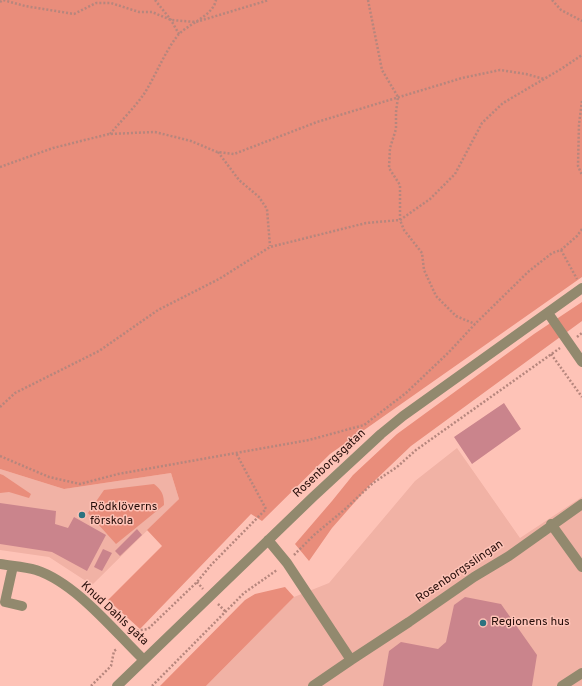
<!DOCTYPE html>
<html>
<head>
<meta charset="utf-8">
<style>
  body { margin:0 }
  canvas { display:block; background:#fec3b7 }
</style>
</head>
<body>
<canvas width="582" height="686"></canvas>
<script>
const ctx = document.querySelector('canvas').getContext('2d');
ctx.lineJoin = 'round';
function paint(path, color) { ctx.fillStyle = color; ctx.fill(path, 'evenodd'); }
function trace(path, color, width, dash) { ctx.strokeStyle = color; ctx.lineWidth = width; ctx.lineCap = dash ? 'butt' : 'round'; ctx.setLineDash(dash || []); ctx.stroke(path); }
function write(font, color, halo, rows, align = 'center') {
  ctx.font = font + ' Overpass,sans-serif'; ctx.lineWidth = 3; ctx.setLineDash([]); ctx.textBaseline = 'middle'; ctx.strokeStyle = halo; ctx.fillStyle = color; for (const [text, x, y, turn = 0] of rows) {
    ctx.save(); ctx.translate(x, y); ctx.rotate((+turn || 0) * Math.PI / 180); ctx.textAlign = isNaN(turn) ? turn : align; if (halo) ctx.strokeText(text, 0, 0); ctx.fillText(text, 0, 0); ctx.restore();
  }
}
const built = new Path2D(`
  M457,448L520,538L582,497V686H206L294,597L329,583L415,481Z
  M0,469L64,489L171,473L179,499L92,585L49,557L0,550Z`);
const green = new Path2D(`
  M0,0H582V277L330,454L262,521L251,514L140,629L108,600L162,546L147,530L179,499L171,473L64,489L0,469Z
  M582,302V321L411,446L369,486L332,528L309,561L295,544L332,501L353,475L397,434L534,334Z
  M0,474L3,475L31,494L29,498L9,492L0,493Z
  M154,484C162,490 164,495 164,505L116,544L88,513L104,490Z
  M285,587L294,597L206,686H160L245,600L255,594Z`);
const building = new Path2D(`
  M504,403L521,429L472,464L454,437Z
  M0,503L56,511L55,524L68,528L74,517L106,535L87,571L52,552L0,544Z
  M137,529L142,535L120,556L115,551Z
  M103,549L112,553L102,571L94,567Z
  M465,597L501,604L537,655L532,686H383L389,651L401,642L438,649L446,642L454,605Z`);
const path = new Path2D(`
  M155,0L171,20L179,34
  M368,0L382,70L398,97L396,112V129L390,148L389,168L400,185V220L404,230L422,253L424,270L436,296L456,316L475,324
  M552,0L561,10L582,21
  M0,2L3,0L25,6L74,14L96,3H111L139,12H152L171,20L196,22L269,0
  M582,101L579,124L578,166L582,175
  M110,134C121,121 134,108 144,94C156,75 164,53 178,35C188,24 213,16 216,0
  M218,152L239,180L259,197L267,209L270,246
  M0,167L53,148L109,134L155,132L191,141L217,152L234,154L317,122L462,78L500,70L526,74L544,79
  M561,250L577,279
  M577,337L582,333
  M551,354L582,397
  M0,407L15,393L99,351L158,310L219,279L270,247L366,223L400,220L430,199L455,174L482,123L503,103L561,69L582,55
  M0,456L49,477L80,484L118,474L309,440L364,425L406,393L449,352L475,324L528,272L552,253L561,250L577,236L582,229
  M294,555L314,535L344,510L373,483L397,467L416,450L560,348
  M197,582L203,589
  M218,604L226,612
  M133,632L135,631L148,629L197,582L211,565L266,509L236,453
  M91,686L111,666L114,651L117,649
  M152,686L244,593L277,570`);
const minor = new Path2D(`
  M548,313L582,362
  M551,524L582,567
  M268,540L287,563L351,660L409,622L474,577L509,556L582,504
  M0,564C12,566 25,567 36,570C76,583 114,631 144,660
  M13,566L5,602L22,606
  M117,686L313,497L381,434L403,416L582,288
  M313,686L351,660
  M562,686L582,673`);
const markers = [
  [82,515,4,"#2c7380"],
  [483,623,4,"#2c7380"]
];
const streetNames = [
  ["Rosenborgsgatan",330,464,-43],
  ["Rosenborgsslingan",460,572,-34],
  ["Knud Dahls gata",114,614,43]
];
const poiNames = [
  ["Rödklöverns",90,508],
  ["förskola",90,522],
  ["Regionens hus",491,623]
];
paint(built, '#f1b2a5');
paint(green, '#e98d7b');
paint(building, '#ca848c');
trace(path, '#b6867d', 2.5, [2, 2]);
trace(minor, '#92896e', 10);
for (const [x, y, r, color] of markers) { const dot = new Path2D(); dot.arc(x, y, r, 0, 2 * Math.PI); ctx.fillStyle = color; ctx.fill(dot); trace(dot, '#fec3b7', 1.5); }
write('12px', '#260d09', '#fec3b7', streetNames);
write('12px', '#260d09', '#fec3b7', poiNames, 'left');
</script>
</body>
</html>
